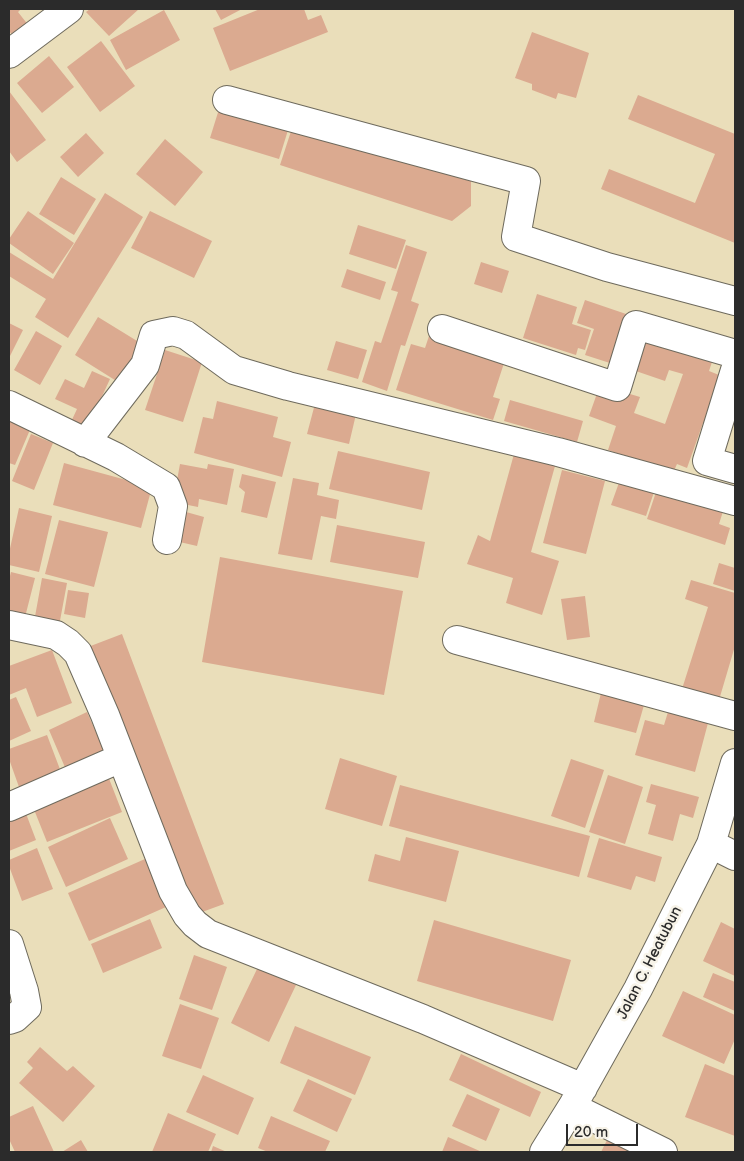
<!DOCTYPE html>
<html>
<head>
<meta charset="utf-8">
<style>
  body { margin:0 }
  #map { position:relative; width:744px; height:1161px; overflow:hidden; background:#eadeba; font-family:"Balsamiq Sans",sans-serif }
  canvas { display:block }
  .frame { position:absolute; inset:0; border:10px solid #2b2b2b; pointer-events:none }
  .scale { position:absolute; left:566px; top:1124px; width:72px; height:22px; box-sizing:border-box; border:2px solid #2b2b2b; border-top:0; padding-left:6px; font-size:15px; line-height:18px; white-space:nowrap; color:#2b2b2b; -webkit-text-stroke:4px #f7f3e8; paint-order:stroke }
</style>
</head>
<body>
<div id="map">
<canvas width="744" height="1161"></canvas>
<div class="frame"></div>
<div class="scale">20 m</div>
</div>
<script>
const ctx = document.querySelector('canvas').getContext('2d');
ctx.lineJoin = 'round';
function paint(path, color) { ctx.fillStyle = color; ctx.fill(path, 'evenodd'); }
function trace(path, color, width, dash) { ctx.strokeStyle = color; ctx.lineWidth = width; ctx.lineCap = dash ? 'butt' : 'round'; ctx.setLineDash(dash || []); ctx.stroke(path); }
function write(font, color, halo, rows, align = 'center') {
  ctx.font = font + ' "Balsamiq Sans",sans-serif'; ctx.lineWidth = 5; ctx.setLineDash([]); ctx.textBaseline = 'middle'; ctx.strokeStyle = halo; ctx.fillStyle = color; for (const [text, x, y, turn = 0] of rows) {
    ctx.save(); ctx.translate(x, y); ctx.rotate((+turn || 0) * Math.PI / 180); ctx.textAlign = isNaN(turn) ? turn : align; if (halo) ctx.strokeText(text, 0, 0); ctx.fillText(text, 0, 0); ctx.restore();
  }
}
const building = new Path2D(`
  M9,9H21L18,12L29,26L14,37L9,31Z
  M90,9H139L109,36L86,12Z
  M215,9H242L221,20Z
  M260,9H304L308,20L321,15L328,32L230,71L213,28Z
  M164,10L180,40L126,70L110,40Z
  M532,32L589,53L576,98L558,93L556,99L532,90V84L515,78Z
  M101,41L135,86L100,112L67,67Z
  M49,56L74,87L42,113L17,83Z
  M9,91L46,140L17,162L9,151Z
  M638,95L735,134V243L601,189L609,169L695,203L715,154L628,119Z
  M220,106L289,127L279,159L210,138Z
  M295,119L471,177V206L452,221L280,165Z
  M86,133L104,153L78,177L60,157Z
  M165,139L203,172L175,206L136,174Z
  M61,177L96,199L74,235L39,214Z
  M105,193L143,217L68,338L35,317L46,299L9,276V252L53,279Z
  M28,211L74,243L53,274L9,243V239Z
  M150,211L212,241L194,278L131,248Z
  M358,225L406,240L396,269L349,254Z
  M406,245L427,252L411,301L419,304L405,346L401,345L387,391L362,382L375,341L381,343L398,292L391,290Z
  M481,262L509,271L502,293L474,284Z
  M347,269L386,282L380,300L341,287Z
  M537,294L577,307L572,324L591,330L585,350L578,348L576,355L523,338Z
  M585,300L629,315L613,364L585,355L594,329L577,323Z
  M98,317L142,344L118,382L75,355Z
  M9,323L23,330L9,358Z
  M36,331L62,346L40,385L14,370Z
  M639,333L713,359L709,371L719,375L711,398L718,400L709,425L703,423L687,468L677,464L673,473L608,450L616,426L589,416L600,385L640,397L634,413L665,424L683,374L669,370L665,381L627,368Z
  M429,336L505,360L493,397L500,399L493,420L396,390L411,344L425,348Z
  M336,341L367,350L358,379L327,370Z
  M165,350L202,362L183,422L145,410Z
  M92,371L110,379L86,431L70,424L77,409L55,399L65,379L84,388Z
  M316,400L357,410L349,444L307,434Z
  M510,400L583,421L577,442L504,421Z
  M217,401L278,417L273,437L291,442L282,477L194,453L203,417L213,419Z
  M9,416L32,425L15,465L9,463Z
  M31,434L53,443L34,490L12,481Z
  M338,451L430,472L422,510L329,489Z
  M514,454L555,466L531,552L559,561L542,615L506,603L513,578L467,564L478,535L490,541Z
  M64,463L152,487L141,528L53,505Z
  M180,464L207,469L208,464L234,469L227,505L199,499L198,507L173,502Z
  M562,470L605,481L586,554L543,543Z
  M242,474L276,482L267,518L241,512L245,492L239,487Z
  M621,477L655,489L646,516L611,505Z
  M293,478L319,483L317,495L339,500L336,519L321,516L312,560L278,554Z
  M659,483L725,505L719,524L730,528L725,545L647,519Z
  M19,508L52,516L39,572L9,565V553Z
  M179,510L204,517L197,546L171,540Z
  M59,520L108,532L94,587L45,574Z
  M337,525L425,542L418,578L330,562Z
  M220,557L403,591L384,695L202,662Z
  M719,563L735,568V591L713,584Z
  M11,572L35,578L24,621L9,617V580Z
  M42,578L67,583L59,626L34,622Z
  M691,580L735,593V646L719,700L682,689L708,607L685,599Z
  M68,590L89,593L85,618L64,614Z
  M585,596L590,637L567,640L561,599Z
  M122,634L224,904L191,916L88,647Z
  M52,650L72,703L37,717L26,688L9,695V666Z
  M601,693L644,705L636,733L594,722Z
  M16,697L31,731L9,741V700Z
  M87,712L106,755L67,772L49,730Z
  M668,712L708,723L695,772L635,755L645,720L664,725Z
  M47,735L61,772L19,787L9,759V749Z
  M340,758L397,776L382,826L325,809Z
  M571,759L604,770L585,828L551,816Z
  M608,775L643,787L625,844L589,832Z
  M108,776L122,812L47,842L33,807Z
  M651,784L699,797L693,818L680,814L673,841L648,834L656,805L646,802Z
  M400,785L590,836L579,877L389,826Z
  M25,811L36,840L9,851V818Z
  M110,818L128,859L66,887L48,847Z
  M406,837L459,851L446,902L368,881L375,854L400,861Z
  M599,838L662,857L655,882L636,876L631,890L587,877Z
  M37,848L53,889L22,901L9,866V860Z
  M145,859L166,907L89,941L68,893Z
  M150,919L162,948L103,973L91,944Z
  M434,920L571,960L553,1021L417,981Z
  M721,922L735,929V976L703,961Z
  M194,955L227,967L212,1010L179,999Z
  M258,967L296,985L269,1042L231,1023Z
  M713,973L735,982V1011L703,997Z
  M683,991L735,1015V1039L724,1064L662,1036Z
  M180,1004L219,1018L201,1069L162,1056Z
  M295,1026L371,1057L355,1095L280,1063Z
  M40,1047L67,1071L73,1066L95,1086L63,1122L19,1083L33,1068L27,1062Z
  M461,1054L541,1092L530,1117L449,1080Z
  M705,1064L735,1076V1136L685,1117Z
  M203,1075L254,1098L238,1135L186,1112Z
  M308,1079L352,1099L337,1132L293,1111Z
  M467,1094L500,1109L486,1141L452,1126Z
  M33,1106L54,1152H15L9,1139V1117Z
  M168,1113L216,1134L208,1152H152Z
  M271,1116L330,1141L325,1152H268L258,1148Z
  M448,1137L482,1152H442Z
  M81,1140L88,1152H62Z
  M607,1140L631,1152H601Z
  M213,1146L227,1152H211Z`);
const minor = new Path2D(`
  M9,54L69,9
  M227,100L526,181L516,237L607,267L735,301
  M442,329L617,387L636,325L735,354
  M735,370L707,461L735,469
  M9,405L116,457L166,487L173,506L167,540
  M85,443L145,365L154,335L173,331L186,335L234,370L288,386L558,452L735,501
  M9,625L56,635L68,643L78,653L105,715L173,891L187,915L195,924L208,934L423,1019L583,1088
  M457,640L735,716
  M9,807L121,758
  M711,844L735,856
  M9,944L24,991L27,1007L15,1018L9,1020
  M572,1107L663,1152
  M544,1152L572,1107L638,989L711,844L735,763`);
const streetNames = [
  ["Jalan C. Heatubun",650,963,-63]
];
paint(building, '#dbaa90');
trace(minor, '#6e6a5d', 30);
trace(minor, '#fff', 28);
write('15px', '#2b2b2b', '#f7f3e8', streetNames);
</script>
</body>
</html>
